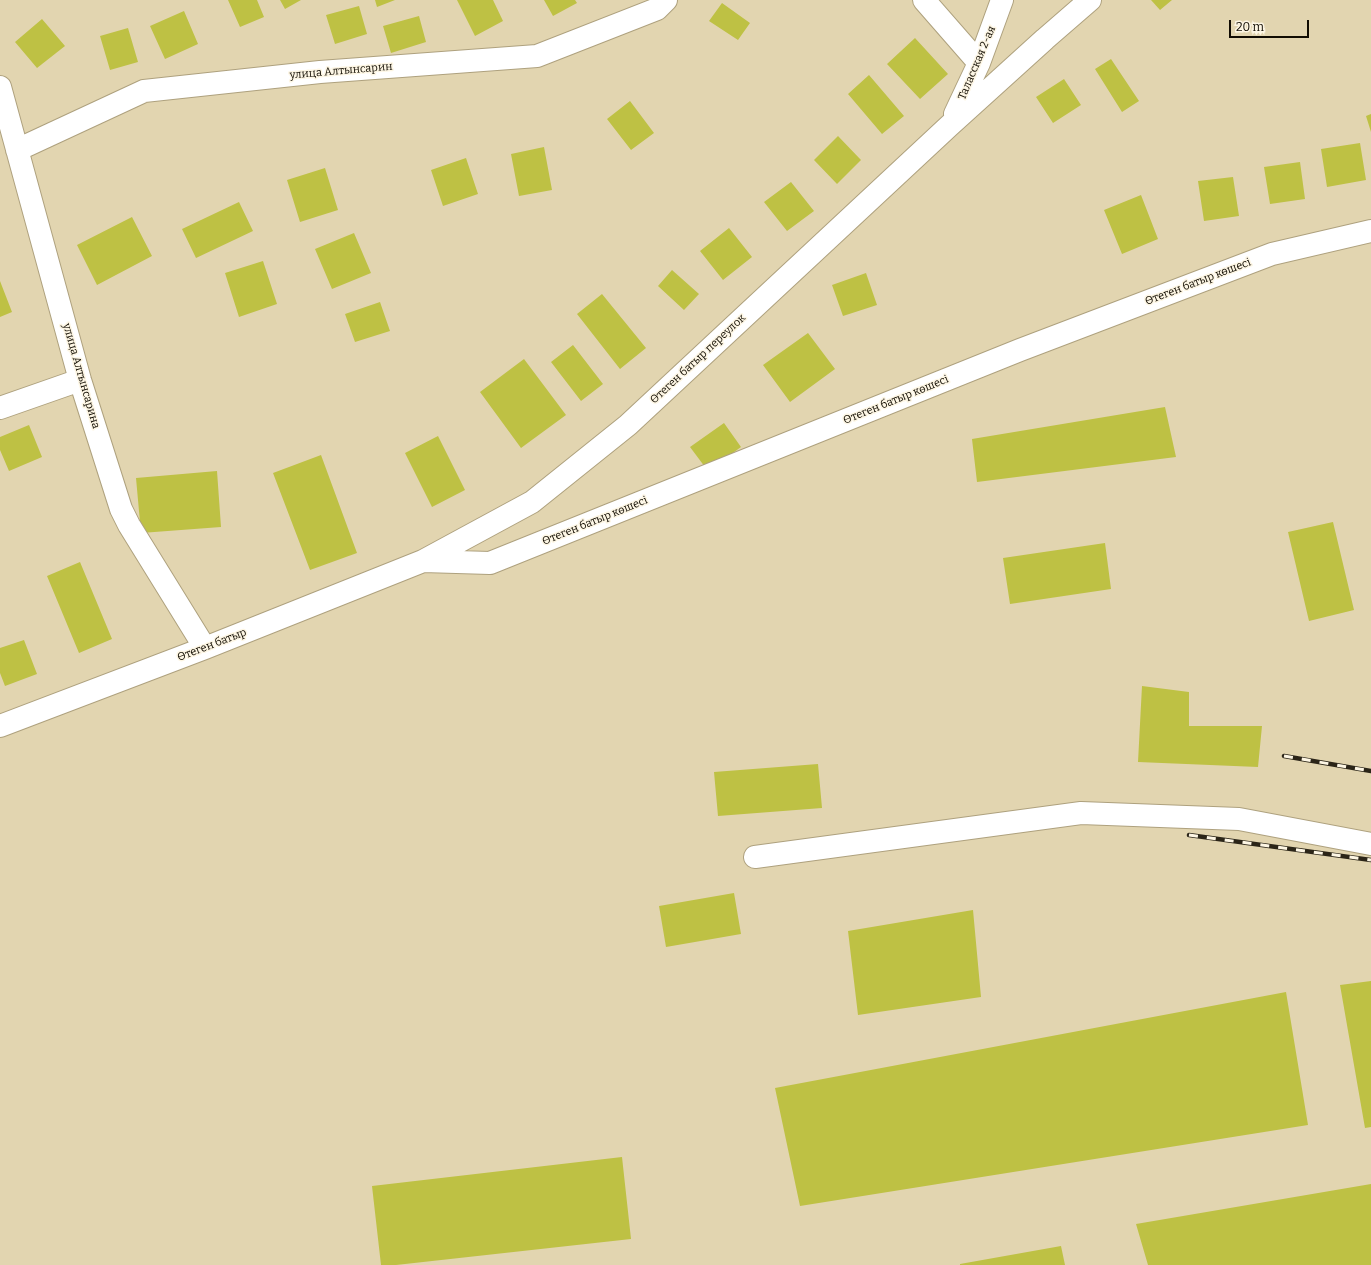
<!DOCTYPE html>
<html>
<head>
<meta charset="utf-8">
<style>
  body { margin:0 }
  #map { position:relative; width:1371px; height:1265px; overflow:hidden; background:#e2d5b0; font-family:Bitter,serif }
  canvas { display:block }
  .scale { position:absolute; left:1229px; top:20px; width:80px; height:18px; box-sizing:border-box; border:2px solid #110c02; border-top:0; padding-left:5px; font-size:12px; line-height:14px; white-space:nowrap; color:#110c02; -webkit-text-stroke:3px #fdf6e4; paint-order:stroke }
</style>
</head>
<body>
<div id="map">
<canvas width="1371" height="1265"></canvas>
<div class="scale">20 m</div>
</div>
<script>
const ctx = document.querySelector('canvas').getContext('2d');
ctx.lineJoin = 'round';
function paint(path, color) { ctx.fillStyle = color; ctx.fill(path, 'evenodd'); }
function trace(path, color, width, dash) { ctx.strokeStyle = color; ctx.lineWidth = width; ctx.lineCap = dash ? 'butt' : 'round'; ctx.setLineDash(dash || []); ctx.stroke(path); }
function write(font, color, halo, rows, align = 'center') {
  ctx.font = font + ' Bitter,serif'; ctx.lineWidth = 3; ctx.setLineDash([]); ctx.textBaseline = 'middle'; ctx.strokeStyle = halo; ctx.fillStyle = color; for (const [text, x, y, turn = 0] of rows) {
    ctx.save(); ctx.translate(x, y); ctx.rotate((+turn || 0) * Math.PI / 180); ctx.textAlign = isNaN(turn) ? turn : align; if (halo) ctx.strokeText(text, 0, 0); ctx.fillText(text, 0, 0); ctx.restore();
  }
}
const building = new Path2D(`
  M228,0H257L264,17L240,27Z
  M280,0H301L285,9Z
  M375,0H395L377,7Z
  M457,0H493L503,21L475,36Z
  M544,0H575L577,3L553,16Z
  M1151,0H1172L1160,10Z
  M722,3L750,23L738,40L709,21Z
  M359,6L367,34L335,44L326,15Z
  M184,11L198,44L165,59L150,26Z
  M419,16L426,42L391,53L383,26Z
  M42,19L65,46L37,68L15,42Z
  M128,28L138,62L110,70L100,36Z
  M915,38L948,74L920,99L887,64Z
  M1111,59L1139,101L1122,112L1095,69Z
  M869,75L904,116L882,134L848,94Z
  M1064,79L1081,105L1053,123L1036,97Z
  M630,101L654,133L631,150L607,119Z
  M1371,114V132L1366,116Z
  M838,136L861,160L837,184L814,160Z
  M1360,143L1366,180L1327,187L1321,149Z
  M544,147L552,190L519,196L511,154Z
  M466,158L478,194L443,206L431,170Z
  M1300,162L1305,199L1270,204L1264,167Z
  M325,168L338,210L300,222L287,180Z
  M1233,177L1239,216L1204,221L1198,181Z
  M791,182L814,211L787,231L764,202Z
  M1141,195L1158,239L1122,254L1104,210Z
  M239,202L253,231L196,258L182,229Z
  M132,217L152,256L97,285L77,245Z
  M729,228L752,257L723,280L700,251Z
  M354,233L371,273L332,289L315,249Z
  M263,261L277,304L239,317L225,273Z
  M672,270L699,294L684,310L658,286Z
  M866,273L877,305L843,316L832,285Z
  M0,281L12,312L0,317Z
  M602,294L646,348L620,369L577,314Z
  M380,302L390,331L355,342L345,314Z
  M808,333L835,369L790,402L763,365Z
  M573,345L603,384L581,401L551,362Z
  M524,359L566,415L521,448L480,392Z
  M1165,407L1176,457L977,482L972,439Z
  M724,423L741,447L708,471L690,447Z
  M29,425L42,457L9,471L0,450V437Z
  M438,436L465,490L432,507L405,453Z
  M321,455L357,553L310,570L273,473Z
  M217,471L221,527L141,533L136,478Z
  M1333,522L1354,610L1309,621L1288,532Z
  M1105,543L1111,589L1010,604L1003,558Z
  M80,562L112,639L79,653L47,576Z
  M24,640L37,674L5,686L0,673V648Z
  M1142,686L1189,692V726H1262L1258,767L1138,762Z
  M818,764L822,808L718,816L714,772Z
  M734,893L741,934L666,947L659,906Z
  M973,910L981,997L858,1015L848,931Z
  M1371,981V1127L1365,1128L1340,985Z
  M1286,992L1308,1125L800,1206L775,1088Z
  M622,1157L631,1239L396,1265H381L372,1186Z
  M1371,1184V1265H1148L1136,1224Z
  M1061,1246L1065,1265H960V1264Z`);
const minor = new Path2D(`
  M924,0L979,63
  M0,87L80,380L121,509L129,525L205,648
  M955,114L979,63L1002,0
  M17,150L144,91L320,72L537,56L657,9L666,0
  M0,408L80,380
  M423,561L490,563L1020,350L1272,254L1371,231
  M0,726L205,648L423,561L532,502L628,425L949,126L1045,39L1090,0
  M755,857L1081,813L1239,819L1371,844`);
const rail = new Path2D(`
  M1284,756L1371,771
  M1189,835L1371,860`);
const streetNames = [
  ["Таласская 2-ая",977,63,-67],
  ["улица Алтынсарин",341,71,-5],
  ["Өтеген батыр көшесі",1198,282,-21],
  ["Өтеген батыр переулок",698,359,-43],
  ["улица Алтынсарина",81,376,74],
  ["Өтеген батыр көшесі",896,400,-22],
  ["Өтеген батыр көшесі",595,521,-22],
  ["Өтеген батыр",212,645,-21]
];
paint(building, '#bec144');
trace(minor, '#aea17e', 24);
trace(minor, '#fff', 22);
trace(rail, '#2b2518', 4.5);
trace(rail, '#fdf6e4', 3, [9]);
write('11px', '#110c02', '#fdf6e4', streetNames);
</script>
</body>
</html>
